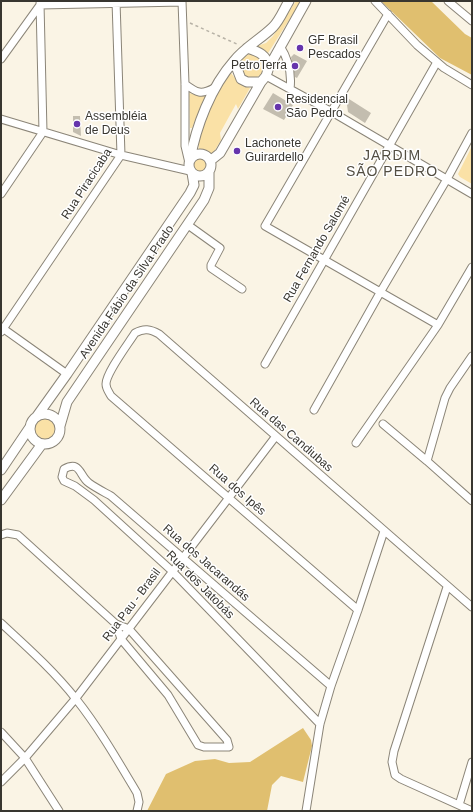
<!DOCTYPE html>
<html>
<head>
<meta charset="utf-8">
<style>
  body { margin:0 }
  #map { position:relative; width:473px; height:812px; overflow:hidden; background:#faf4e5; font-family:Arial,sans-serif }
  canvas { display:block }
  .frame { position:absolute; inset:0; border:2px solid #383630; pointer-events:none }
</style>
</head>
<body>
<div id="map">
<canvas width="473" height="812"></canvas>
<div class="frame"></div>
</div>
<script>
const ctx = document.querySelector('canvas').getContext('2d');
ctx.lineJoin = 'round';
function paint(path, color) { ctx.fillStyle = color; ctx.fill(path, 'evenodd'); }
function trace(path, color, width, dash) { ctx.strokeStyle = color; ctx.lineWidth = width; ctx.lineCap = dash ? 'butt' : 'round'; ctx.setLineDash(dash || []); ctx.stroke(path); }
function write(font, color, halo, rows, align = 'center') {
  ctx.font = font + ' Arial,sans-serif'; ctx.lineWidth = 3; ctx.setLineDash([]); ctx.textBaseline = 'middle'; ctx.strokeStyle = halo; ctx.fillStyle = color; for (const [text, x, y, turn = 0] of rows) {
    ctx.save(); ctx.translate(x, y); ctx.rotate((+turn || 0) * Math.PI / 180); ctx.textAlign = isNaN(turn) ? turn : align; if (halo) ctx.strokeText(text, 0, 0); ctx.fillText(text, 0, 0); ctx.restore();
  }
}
const green = new Path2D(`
  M296,1H301L272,47L268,53L258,48L257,46L266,43L273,36Z
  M240 66a12 12 0 1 1 24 0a12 12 0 1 1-24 0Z
  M231,73L239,83L250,88L238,109L236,104L220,133L221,140L212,155L205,152L199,151C196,126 217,92 231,73Z
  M189,93L199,96H206L192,128H190Z
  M472,146V184L460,177L458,174Z
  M193 165a7 7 0 1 1 14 0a7 7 0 1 1-14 0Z
  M34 429a11 11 0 1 1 22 0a11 11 0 1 1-22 0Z`);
const forest = new Path2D(`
  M381,1H431L465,34L472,38V75L440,58Z
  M303,728L311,740L312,746L303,782L281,776L272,785L267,811H147L166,774L195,761L215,759L229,763L250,762Z`);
const building = new Path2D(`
  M294,54L307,61L297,78L295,77L291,57Z
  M273,93L293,105L284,120L263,109Z
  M349,99L371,113L365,123L348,112L347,105Z
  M73,116H80L81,136L73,132Z`);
const path = new Path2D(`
  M190,23L239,45`);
const minor = new Path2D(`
  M182,1L185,84V146L189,163
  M375,1L417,45L444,68L472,85
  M448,1L472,21
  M388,14L265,226L438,325
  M280,46C289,60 292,73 290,89
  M1,59L40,5L182,2
  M266,76L332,112L472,194
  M185,84C197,93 201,95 214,88
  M1,119L121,155L190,171
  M1,194L43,132L40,3
  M188,225L220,248L211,265V268L242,289
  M1,327L67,374
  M1,332L121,155L116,1
  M265,364L437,62
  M314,410L381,291L447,179L472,133
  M383,424L427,461L472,501
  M356,443L438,325L472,267
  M427,461L445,398L450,388L472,356
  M1,535L7,533L18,535L116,624L129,629L227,740L229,747H204L198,745L168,695L121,639L116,624
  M447,587L394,751L392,762L395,775L401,779L472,811
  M358,610L111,396C109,392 106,389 106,384C106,373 128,344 135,333C144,328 150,329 159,334L472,607
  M1,623C27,647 54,671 76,699C99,728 118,761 137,793L139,802L137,811
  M320,724L172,571L94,500L75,486L64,481L62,477L64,469C81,460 79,476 89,483C96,488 104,492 111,496L331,686
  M1,732L25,758L59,811
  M1,782L25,758L76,698L276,436
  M459,805L472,762
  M306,811L320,724L331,686L358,610L384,531`);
const major = new Path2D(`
  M247,48C259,52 266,54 269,67
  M234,61L241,79L247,82H261
  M189 165a11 11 0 1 1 22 0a11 11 0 1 1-22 0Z
  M190,160C196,126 211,87 234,61C245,47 261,39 273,27C280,20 284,9 289,1
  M210,161L220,153L261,82L266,76L269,67L306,1
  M30 429a15 15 0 1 1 30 0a15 15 0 1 1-30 0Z
  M37,416L67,374L190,193L194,185L192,173
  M60,426L67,402L204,200L209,188V171
  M1,470L30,427
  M1,500L42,444`);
const markers = [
  [300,48,4,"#6534ac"],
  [295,66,4,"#6534ac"],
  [278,107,4,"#6534ac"],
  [77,124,4,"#6534ac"],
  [237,151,4,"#6534ac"]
];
const poiNames = [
  ["GF Brasil",308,41],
  ["Pescados",308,55],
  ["PetroTerra",287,66,"right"],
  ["Residencial",286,100],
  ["São Pedro",286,114],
  ["Assembléia",85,117],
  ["de Deus",85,131],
  ["Lachonete",245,144],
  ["Guirardello",245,158]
];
const streetNames = [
  ["Rua Piracicaba",87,184,-57],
  ["Rua Fernando Salomé",317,249,-60],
  ["Avenida Fábio da Silva Prado",127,292,-56],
  ["Rua das Candiubas",291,435,41],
  ["Rua dos Ipês",237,490,41],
  ["Rua dos Jacarandás",206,563,41],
  ["Rua dos Jatobás",200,585,45],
  ["Rua Pau - Brasil",132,605,-53]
];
const quarterNames = [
  ["JARDIM",392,156],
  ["SÃO PEDRO",392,172]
];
paint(green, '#fae1a6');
paint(forest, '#e0bf6f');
paint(building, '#c3bdaf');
trace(minor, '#8b8578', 9);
trace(major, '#8b8578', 11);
trace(path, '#b7b2a6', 1.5, [3, 3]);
trace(minor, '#fff', 7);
trace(major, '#fff', 9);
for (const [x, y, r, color] of markers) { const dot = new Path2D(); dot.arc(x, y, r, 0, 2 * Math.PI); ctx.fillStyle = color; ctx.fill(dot); trace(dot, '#fff', 1.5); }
write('12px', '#383630', '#fff', poiNames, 'left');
write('12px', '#383630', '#fff', streetNames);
ctx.letterSpacing = '1px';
write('14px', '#534e42', '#fff', quarterNames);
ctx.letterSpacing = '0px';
</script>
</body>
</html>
